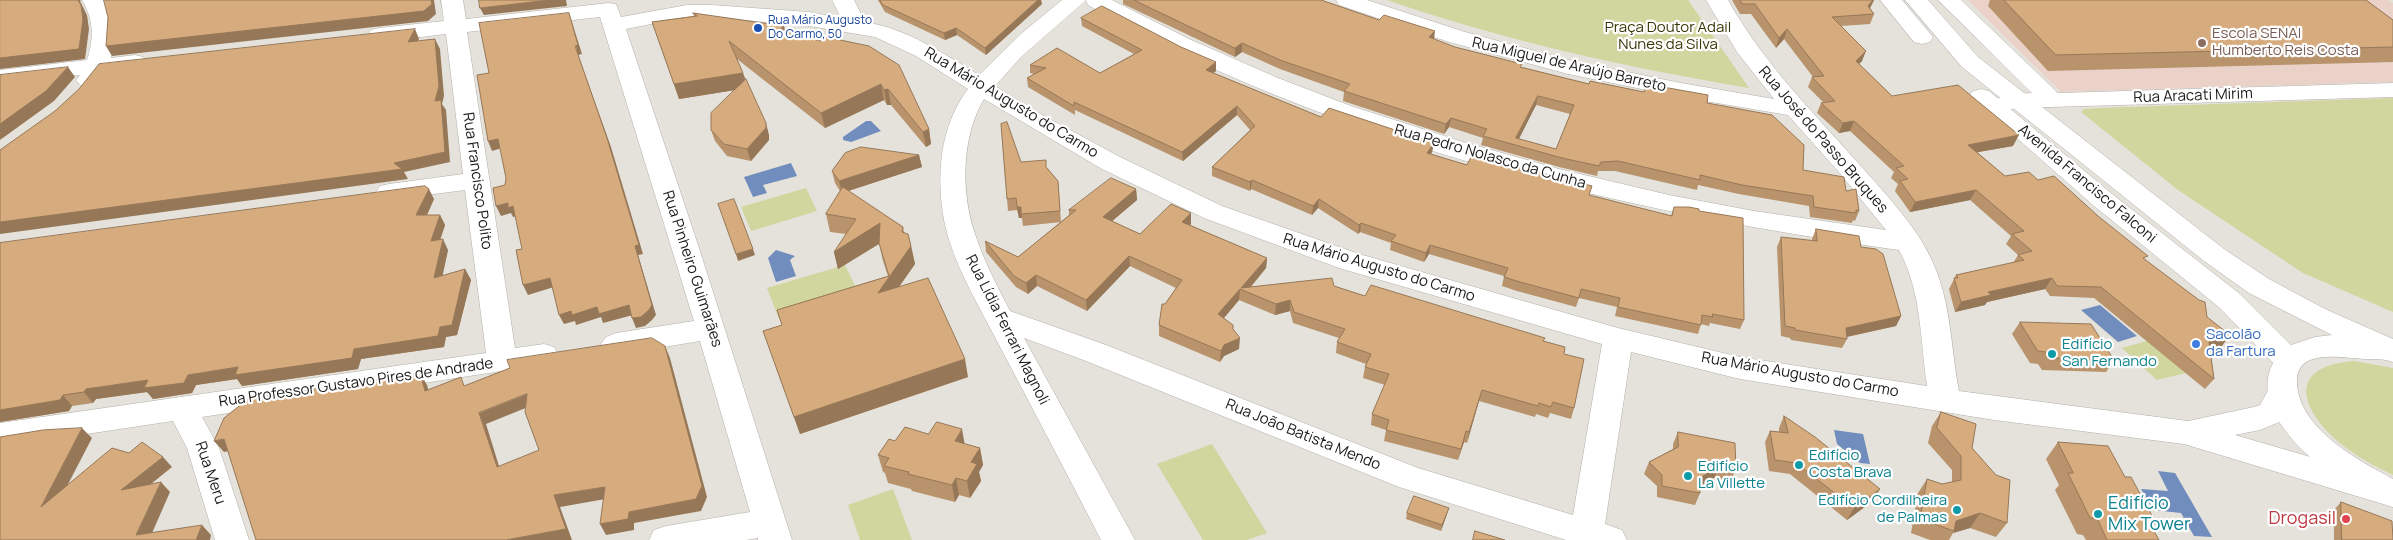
<!DOCTYPE html>
<html>
<head>
<meta charset="utf-8">
<style>
  body { margin:0 }
  canvas { display:block; background:#e4e2db }
</style>
</head>
<body>
<canvas width="2393" height="540"></canvas>
<script>
const ctx = document.querySelector('canvas').getContext('2d');
ctx.lineJoin = 'round';
function paint(path, color) { ctx.fillStyle = color; ctx.fill(path, 'evenodd'); }
function trace(path, color, width, dash) { ctx.strokeStyle = color; ctx.lineWidth = width; ctx.lineCap = dash ? 'butt' : 'round'; ctx.setLineDash(dash || []); ctx.stroke(path); }
function write(font, color, halo, rows, align = 'center') {
  ctx.font = font + ' Manrope,sans-serif'; ctx.lineWidth = 4.5; ctx.setLineDash([]); ctx.textBaseline = 'middle'; ctx.strokeStyle = halo; ctx.fillStyle = color; for (const [text, x, y, turn = 0] of rows) {
    ctx.save(); ctx.translate(x, y); ctx.rotate((+turn || 0) * Math.PI / 180); ctx.textAlign = isNaN(turn) ? turn : align; if (halo) ctx.strokeText(text, 0, 0); ctx.fillText(text, 0, 0); ctx.restore();
  }
}
const education = new Path2D(`
  M1968,0H2388L2393,3V82L2061,92Z`);
const green = new Path2D(`
  M1387,0H1688L1749,88C1625,67 1505,41 1387,0Z
  M2393,98V312L2303,273L2178,190L2081,112L2084,109L2099,108Z
  M806,188L817,211L751,231L741,207Z
  M845,265L859,294L779,319L767,288Z
  M2147,341L2186,373L2157,380L2122,348Z
  M2354,361L2393,368V475C2378,468 2363,460 2349,450C2307,420 2277,367 2354,361Z
  M1212,444L1267,533L1247,540H1203L1157,464Z
  M893,489L912,540H860L848,505Z`);
const water = new Path2D(`
  M866,121H871L881,131L851,142L843,140V137Z
  M791,163L797,176L763,185L767,193L753,197L744,177Z
  M776,250L795,256L790,260L796,276L776,282L768,258Z
  M2100,305L2137,336L2118,342L2081,310Z
  M1834,430L1863,434L1870,464L1860,463L1837,444Z
  M2158,471L2175,473L2212,537L2194,536L2181,513L2153,510L2141,489L2168,491Z`);
const minor = new Path2D(`
  M82,0H104C115,18 117,37 111,58L135,55L143,57L146,62L143,67L105,72L96,85L88,87L80,85L76,80L80,75L0,84V70L87,60C94,39 94,20 82,0Z
  M441,0H463L466,19L608,3L616,4L621,17L687,5H712L809,12L841,18L832,0H854L865,22C908,29 942,53 979,75L1022,33L1062,0H1112L1189,39L1278,78L1351,106L1463,142L1559,169L1669,195L1754,211L1886,230L1838,171L1788,115L1681,97L1568,74L1449,42L1339,5L1336,0H1367L1465,32L1568,60L1681,83L1774,99L1737,52L1706,0H1728C1765,66 1818,117 1867,173C1892,201 1919,230 1934,265C1951,304 1951,349 1959,391L2188,421L2254,407L2260,405L2271,385L2282,382L2293,385L2297,393L2282,421L2260,430L2235,435L2393,481V507L2184,444L1994,420L1740,379L1631,352L1605,524L1622,530L1627,540H1566L1399,487L1086,361L1024,338L1135,540H1101C1064,468 1026,396 988,324C971,292 951,256 944,220C936,175 940,126 968,89L916,56L875,37L809,26L712,17H687L626,29L699,248L792,540H758V538L746,540H649L654,530L666,526L750,512L700,341L616,355L606,351L601,344L606,337L616,333L694,321L600,17L467,32L515,348L544,344L554,347L559,355L554,363L202,417L219,448L249,540H215L187,448L173,421L0,447V423L486,353L465,190L389,200L380,198L376,192L380,186L389,184L463,174L446,34L379,42L371,40L368,35L371,30L379,28L444,21ZM1086,0L1088,5C1335,145 1620,211 1899,250C1922,292 1920,340 1927,386L1740,357L1618,328L1359,254L1222,206L1120,157L1035,111L995,86L1021,57ZM984,99L1102,169L1204,218L1339,268L1602,344L1573,515L1418,468L1106,345L1010,311C997,286 984,261 975,234C961,193 961,137 984,99Z
  M1938,0H1961L2058,93L2393,83V97L2017,108L1994,113L1986,111L1982,106L1986,101L2017,94L2032,93Z`);
const major = new Path2D(`
  M1880,0H1902L1933,37L1930,42L1922,44L1914,42Z
  M1905,0H1928L1978,57L2224,249L2269,279L2325,309L2393,339V362C2383,359 2381,359 2371,359C2351,360 2300,346 2297,378C2296,391 2301,404 2308,415C2328,444 2362,462 2393,479V507C2347,492 2242,422 2273,363L2220,308L2093,205L1969,96L1973,91L1981,89L1989,91L2112,194L2240,294L2291,345L2315,337L2332,335L2249,293L2204,261L1962,67Z`);
const wall = new Path2D(`
  M878,0H1041L1042,4L986,55L957,35L945,40L885,12Z
  M1123,0H1321L1455,47L1521,67L1589,84L1590,81L1644,92L1646,84L1707,103L1803,170L1846,191L1859,211L1855,221L1853,220L1852,223L1810,217L1809,206L1739,194L1698,185L1697,190L1615,171H1598L1597,176L1559,167L1481,145L1483,138L1449,127L1444,134L1343,101L1344,92L1280,69L1242,52L1235,57L1123,4ZM1536,105L1570,114L1556,149L1518,139Z
  M1732,0H1874L1870,8L1874,14L1870,24L1841,26L1862,61L1859,64L1892,96L2013,146L1977,152L2005,176L2038,180L2146,260L2207,317L2222,346L2210,350L2214,379L2205,389L2094,298L2050,296L2045,289L1987,302L1985,305L1955,312L1949,289L1956,275L2013,263L2018,255L2006,244L2011,236L1970,200L1910,212L1895,191L1898,184L1891,178L1894,172L1850,131L1839,133L1817,113L1821,103L1823,102L1808,87L1812,77H1813L1784,39L1776,48L1751,14H1740Z
  M1990,0H2366L2393,20V62L2048,71L1988,6Z
  M693,13L785,31L821,41L869,46L929,129L931,144L926,147L891,105H887L884,100L825,128L737,59L769,135V140L751,161L727,156L715,141L711,130L735,90L679,99L652,22L694,16Z
  M1081,18L1216,71L1213,73L1321,117L1434,143L1432,152L1431,154L1467,165L1671,216L1674,207L1699,211L1744,320L1740,329L1710,323L1709,326L1701,324L1698,334L1615,316L1617,307L1579,298L1576,307L1517,291L1502,286L1504,276L1429,254L1424,262L1390,250L1391,243L1360,232L1358,234L1318,208L1312,215L1251,189L1250,191L1212,176V167L1250,130L1237,115L1183,161L1075,110V115L1028,87L1027,78L1034,74L1030,73V65L1100,73L1134,54L1082,26Z
  M919,155L922,167L848,191L903,227L904,232L911,246L915,264L899,287L968,377L800,434L763,331L782,325L777,310L888,276L883,261L879,243L838,269L834,252L846,234L830,232L826,214L840,191L835,183L832,171Z
  M1021,162L1047,168L1058,181L1061,222L1023,226L1022,218H1019L1017,210L1008,211L1007,199Z
  M1136,189L1137,200L1112,221L1140,234L1191,213V224L1190,225L1267,258L1266,268L1251,287L1334,286L1365,296L1544,341L1564,354L1574,408L1571,419L1550,413L1548,418L1536,414L1535,417L1479,401L1467,443L1464,442L1458,460L1384,441L1386,430L1371,425L1372,414L1385,385L1363,378L1365,367L1366,364L1336,353L1337,342L1339,338L1293,323L1290,311L1275,315L1239,300L1224,318L1233,329L1239,349L1224,356L1220,362L1159,336V325L1165,304L1176,288L1130,266L1087,311L1037,286L1028,294L1016,287L986,252L985,241L1018,257L1069,215V210Z
  M434,199L427,215H440L445,225L440,240L448,250L442,276L465,269L471,280L457,335L446,337L444,347L361,359L358,369L242,386L237,379L196,385L192,393L153,399L147,392L96,399L93,403L72,406L69,411L0,422V243Z
  M1816,229L1861,247L1901,316L1896,326L1847,337V339L1842,348L1791,340L1790,338L1781,336L1777,247L1781,237L1812,241V239Z
  M2020,322L2114,360L2106,372L2042,370L2038,364L2030,363L2012,334Z
  M1941,412L1972,448L2007,523L1996,537L1970,528L1953,533L1949,540H1930L1911,533L1918,493L1927,479L1942,484L1952,482V470L1928,443L1932,426Z
  M1784,416L1873,501L1847,520L1790,474L1769,471L1765,442L1770,431L1779,432V428Z
  M1678,432L1736,469L1731,481L1714,478L1700,486V493L1695,505L1657,497V486L1644,474L1649,462L1673,449V444Z
  M928,434L980,448L983,465L979,472L981,481L970,498L959,495L955,502L912,491L911,489L888,483L885,473L883,472L878,455L895,441Z
  M2058,442L2125,477L2156,523L2152,527L2159,540H2086L2083,535L2077,534L2055,490L2059,485L2046,459Z
  M2341,502L2393,540H2334V510Z
  M1407,513L1447,514L1441,531L1406,519Z`);
const shadedWall = new Path2D(`
  M78,0H81L80,1L87,15L89,29L85,59L0,69V58Z
  M431,0H434L436,14L428,21L112,56L106,46Z
  M550,0H566L567,6L484,15L480,8Z
  M1038,0H1041L1042,4L986,55L985,48Z
  M1873,0H1874L1870,8L1864,16L1868,6Z
  M569,13L582,54L578,55L611,147L643,254L638,255L656,315L652,320L645,326L636,328L632,318Z
  M784,26L788,41L779,30Z
  M956,28L957,35L945,40L944,33Z
  M415,29L419,39L413,52L408,42Z
  M1787,29L1784,39L1776,48L1779,38Z
  M1435,31L1434,40L1429,37Z
  M435,39L440,49L444,96L442,104L446,110L450,162L404,172L408,179L0,234V222L394,163L435,101Z
  M1242,43V52L1235,57V48Z
  M1866,51L1862,61L1852,71L1856,61Z
  M1216,62V71L1206,79V70Z
  M68,67L75,77L54,101L0,140V124Z
  M743,73L748,88L679,99L674,84Z
  M881,84L884,100L825,128L821,113Z
  M888,89L891,105H887L884,90Z
  M1538,96L1536,105L1516,145V138Z
  M1237,106V115L1183,161L1182,152Z
  M1451,118L1449,127L1444,134L1446,124Z
  M1854,121L1850,131L1839,133L1843,123Z
  M766,123L769,135V140L751,161L747,149Z
  M929,129L931,144L926,147L923,132Z
  M2019,135L2013,146L1962,155L1968,145Z
  M498,139L502,148L492,151L488,141Z
  M1434,143L1432,152L1426,162L1427,153Z
  M919,155L922,167L842,193L839,181Z
  M1252,180L1251,189L1250,191V182Z
  M429,189L434,199L422,226L416,215Z
  M1136,189L1137,200L1104,228L1103,217Z
  M1976,190L1970,200L1910,212L1915,202Z
  M1319,199L1318,208L1312,215L1313,206Z
  M508,203L513,206L517,216L513,217L511,213L501,216L496,206Z
  M1017,207H1021L1022,218H1019Z
  M1191,213V224L1182,233V222Z
  M440,215L445,225L436,252L431,241Z
  M880,223L884,241L838,269L834,252Z
  M1361,223L1360,232L1358,234L1359,225Z
  M443,239L448,250L440,288L434,278Z
  M1430,245L1429,254L1424,262L1426,253Z
  M911,246L915,264L882,311L878,293Z
  M753,249L755,255L738,261L736,254Z
  M1129,256L1130,266L1087,311L1086,300Z
  M1267,258L1266,268L1246,292L1241,288Z
  M465,269L471,280L457,335L446,337L444,347L361,359L358,369L242,386L237,379L196,385L192,393L153,399L147,392L96,399L93,403L84,392L86,389L188,375L354,349L440,327Z
  M1036,275L1037,286L1028,294L1026,283Z
  M550,278L554,287L528,295L523,285Z
  M2052,278L2045,289L1987,302L1985,305L1955,312L1961,302L1988,292Z
  M1240,289L1239,300L1218,325V314Z
  M1290,300V311L1275,315L1276,304Z
  M629,305L633,315L603,323L601,317L576,325L575,321L564,324L559,315L571,311L597,307Z
  M1901,316L1896,326L1841,338L1846,328Z
  M2230,335L2222,346L2200,353L2209,342Z
  M1240,338L1239,349L1224,356L1220,362L1221,351L1224,345Z
  M665,346L670,358L707,497L701,511L634,523V530L606,535L600,524L629,512Z
  M965,359L968,377L800,434L794,417Z
  M420,373L427,385L432,402L425,391Z
  M1482,390L1479,401L1467,443L1469,432Z
  M527,394L533,405L486,424L503,479L497,467L479,413Z
  M63,395L72,406L69,411L0,422V410Z
  M82,428L92,438L51,517L41,507Z
  M962,429L965,446L955,441Z
  M1466,431L1464,442L1458,460L1461,449Z
  M224,439L233,450L224,452L214,441Z
  M980,448L983,465L979,472L981,481L970,498L967,481L971,462Z
  M163,457L172,467L130,501L121,490Z
  M1719,466L1714,478L1694,490L1700,478Z
  M956,478L959,495L955,502L952,485Z
  M161,482L170,492L149,540L136,535Z
  M605,487L611,498L560,507L572,540H506L554,495Z
  M1880,489L1873,501L1847,520L1854,508Z
  M1449,508L1447,514L1441,531L1442,525Z
  M1980,513L1970,528L1953,533L1954,531L1956,521Z
  M202,525L211,535L210,540H196Z`);
const building = new Path2D(`
  M0,0H78L81,5L83,20L79,49L0,58Z
  M104,0H431L432,4L424,11L106,46L108,18Z
  M479,0H550L480,8Z
  M880,0H1038L985,48L956,28L944,33L883,5Z
  M1134,0H1321L1379,20L1384,15L1435,31L1429,37L1455,47L1522,64L1520,67L1589,84L1590,81L1644,92L1646,84L1708,95L1707,103L1772,115L1804,145L1803,170L1844,177L1846,191L1856,189L1859,211L1856,210V213L1814,207L1813,196L1742,185L1700,175V180L1618,161L1601,162L1599,166L1562,158L1483,136L1487,129L1451,118L1446,124L1344,91L1350,84L1280,60L1242,43L1235,48ZM1538,96L1574,105L1556,149L1516,138Z
  M1740,0H1873L1868,6L1874,14L1832,17L1866,51L1856,61L1892,96L1958,85L2019,135L1968,145L2005,176L2029,172L2038,180L2054,176L2098,216L2148,256L2143,258L2199,300L2205,302L2207,317L2230,335L2209,342L2214,379L2101,287L2057,286L2052,278L1988,292L1991,295L1961,302L1954,278H1958L1956,275L2024,260L2018,255L2032,251L2012,234L2024,231L1976,190L1915,202L1900,181L1908,179L1896,168L1904,166L1854,121L1843,123L1821,103L1835,101L1812,77L1824,76L1787,29L1779,38L1755,4H1743Z
  M2004,0H2366L2393,20V47L2056,55Z
  M1102,6L1181,47L1216,62L1206,70L1321,117L1329,108L1434,143L1427,153L1467,165L1472,155L1592,186L1589,195L1672,216L1674,207H1689L1699,209V211L1743,218L1744,320L1712,314L1713,317L1702,315L1701,325L1618,307L1620,298L1581,289L1579,298L1520,282L1504,277L1508,268L1430,245L1426,253L1391,241L1396,235L1361,223L1359,225L1319,199L1313,206L1252,180L1250,182L1212,167L1255,126L1237,106L1182,152L1074,102V106L1027,78L1046,68L1030,65L1057,48L1100,73L1142,50L1081,18Z
  M569,13L578,45L575,46L607,138L639,245L635,246L652,305L649,310L641,317L632,318L629,305L599,314L597,307L572,315L571,311L559,315L550,278L523,285L516,250L522,249L513,206L508,208V203L496,206L493,188L505,185L506,178L498,139L488,141L477,75L489,73L479,23Z
  M693,13L784,26L779,30L821,41L826,37L869,46L899,65L929,129L923,132L888,89L884,90L881,84L821,113L729,41L743,73L674,84L652,22L697,16Z
  M415,29L408,42L435,39L439,86L435,101L441,100L445,152L394,163L402,169L0,222V150L55,111L79,89L99,64Z
  M68,67L46,91L0,124V75Z
  M746,79L766,123V128L747,149L724,144L711,130V113Z
  M1007,122L1021,162L1046,160V167L1058,181L1060,211L1021,214V207H1017L1016,198L1007,199L1001,124Z
  M861,147L919,155L839,181L832,171L845,153Z
  M1111,178L1136,189L1103,217L1140,234L1171,204L1191,213L1182,222L1267,258L1241,288L1332,278L1334,286L1365,296L1371,285L1545,338L1543,341L1565,347L1564,354L1584,359L1574,408L1553,402L1551,407L1539,403L1538,406L1482,390L1469,432L1466,431L1461,449L1386,430L1389,420L1372,414L1389,374L1365,367L1371,354L1337,342L1345,329L1294,312L1290,300L1276,304L1240,289L1218,314L1233,325V329L1240,338L1224,345L1221,351L1159,325L1162,304H1165L1182,280L1129,256L1086,300L1036,275L1026,283L1014,276L985,241L1018,257L1076,210H1069Z
  M425,186L429,189L416,215H440L431,241L443,239L434,278L465,269L452,325L440,327L438,336L354,349L352,358L235,375L238,367L188,375L184,383L144,388L148,380L86,389L84,392L63,395L60,400L0,410V243Z
  M843,187L903,227L902,232L908,234L911,246L878,293L928,278L965,359L794,417L763,331L782,325L777,310L889,276L879,243L880,223L834,252L856,219L826,214Z
  M734,199L753,249L736,254L718,204Z
  M1816,229L1859,236L1861,247L1876,249L1883,254L1901,316L1846,328L1847,339L1795,330V328L1785,326L1781,237L1817,241Z
  M2020,322L2091,324L2114,360L2050,358L2046,352L2038,351Z
  M652,338L665,346L702,486L696,499L629,512L628,519L600,524L605,487L554,495L566,529L506,540H256L224,439L214,441L224,418L248,399L420,373L425,391L461,377L464,386L510,368L507,360ZM527,394L525,412L539,450L497,467L479,413Z
  M1941,412L1976,424L1972,448L1996,475L2010,480L2007,523L1980,513L1956,521L1954,531L1920,519L1927,479L1942,484L1961,480V456L1937,428Z
  M1784,416L1815,437L1880,489L1854,508L1796,463L1775,460L1770,431L1788,433Z
  M937,422L962,429L955,441L980,448L971,462L977,464L967,481L956,478L952,485L908,474L909,472L884,466L889,458L878,455L889,439L895,441L905,427L928,434Z
  M82,428L41,507L112,448L129,453L142,442L163,457L121,490L161,482L136,535L202,525L196,540H0V437L43,430Z
  M1678,432L1735,443L1736,469L1719,466L1700,478V493L1662,486V475L1649,462L1678,447Z
  M2058,442L2108,446L2125,477H2131L2156,523L2149,522L2159,540H2107L2097,518H2090L2068,473H2073Z
  M1414,496L1449,508L1442,525L1407,513Z
  M2341,502L2392,521L2393,540H2342Z
  M1475,531L1505,540H1473Z`);
const markers = [
  [758,28,5,"#1a4fb4"],
  [2202,43,5,"#8d6e63"],
  [2196,344,5,"#3f7fe0"],
  [2052,354,5,"#0f9aa8"],
  [1799,465,5,"#0f9aa8"],
  [1688,476,5,"#0f9aa8"],
  [1957,510,5,"#0f9aa8"],
  [2098,514,5,"#0f9aa8"],
  [2346,519,5,"#e0444e"]
];
const farTransitnames = [
  ["Rua Mário Augusto",768,21],
  ["Do Carmo, 50",768,35]
];
const parkNames = [
  ["Praça Doutor Adail",1668,28],
  ["Nunes da Silva",1668,45]
];
const educationNames = [
  ["Escola SENAI",2212,34],
  ["Humberto Reis Costa",2212,51]
];
const streetNames = [
  ["Rua Miguel de Araújo Barreto",1569,65,13],
  ["Rua Aracati Mirim",2193,96,-2],
  ["Rua Mário Augusto do Carmo",1011,103,31],
  ["Rua José do Passo Bruques",1823,140,49],
  ["Rua Pedro Nolasco da Cunha",1490,157,16],
  ["Rua Francisco Polito",477,181,82],
  ["Avenida Francisco Falconi",2087,184,40],
  ["Rua Mário Augusto do Carmo",1379,268,17],
  ["Rua Pinheiro Guimarães",692,269,72],
  ["Rua Lídia Ferrari Magnoli",1007,330,63],
  ["Rua Mário Augusto do Carmo",1800,375,10],
  ["Rua Professor Gustavo Pires de Andrade",356,383,-8],
  ["Rua João Batista Mendo",1303,435,22],
  ["Rua Meru",210,473,71]
];
const shopNames = [
  ["Sacolão",2206,335],
  ["da Fartura",2206,352]
];
const cultureNames = [
  ["Edifício",2062,345],
  ["San Fernando",2062,362],
  ["Edifício",1809,456],
  ["Costa Brava",1809,473],
  ["Edifício",1698,467],
  ["La Villette",1698,484],
  ["Edifício Cordilheira",1947,501,"right"],
  ["de Palmas",1947,518,"right"]
];
const nearCulturenames = [
  ["Edifício",2108,504],
  ["Mix Tower",2108,525]
];
const nearHealthnames = [
  ["Drogasil",2336,519]
];
paint(education, '#ead2c9');
paint(green, '#d1d59e');
paint(water, '#708dbd');
trace(minor, '#b2afa9', 1);
trace(major, '#b2afa9', 1);
paint(minor, '#fff');
paint(major, '#fff');
paint(wall, '#b8936c');
paint(shadedWall, '#967858');
paint(building, '#d6ab7d');
trace(building, '#967858', 1);
for (const [x, y, r, color] of markers) { const dot = new Path2D(); dot.arc(x, y, r, 0, 2 * Math.PI); ctx.fillStyle = color; ctx.fill(dot); trace(dot, '#fff', 2); }
write('12px', '#164399', '#fff', farTransitnames, 'left');
write('15px', '#373707', '#fff', parkNames);
write('15px', '#785e54', '#fff', educationNames, 'left');
write('15px', '#1a1917', '#fff', streetNames);
write('15px', '#366cbe', '#fff', shopNames, 'left');
write('15px', '#0d838f', '#fff', cultureNames, 'left');
write('18px', '#0d838f', '#fff', nearCulturenames, 'left');
write('18px', '#be3a42', '#fff', nearHealthnames, 'right');
</script>
</body>
</html>
